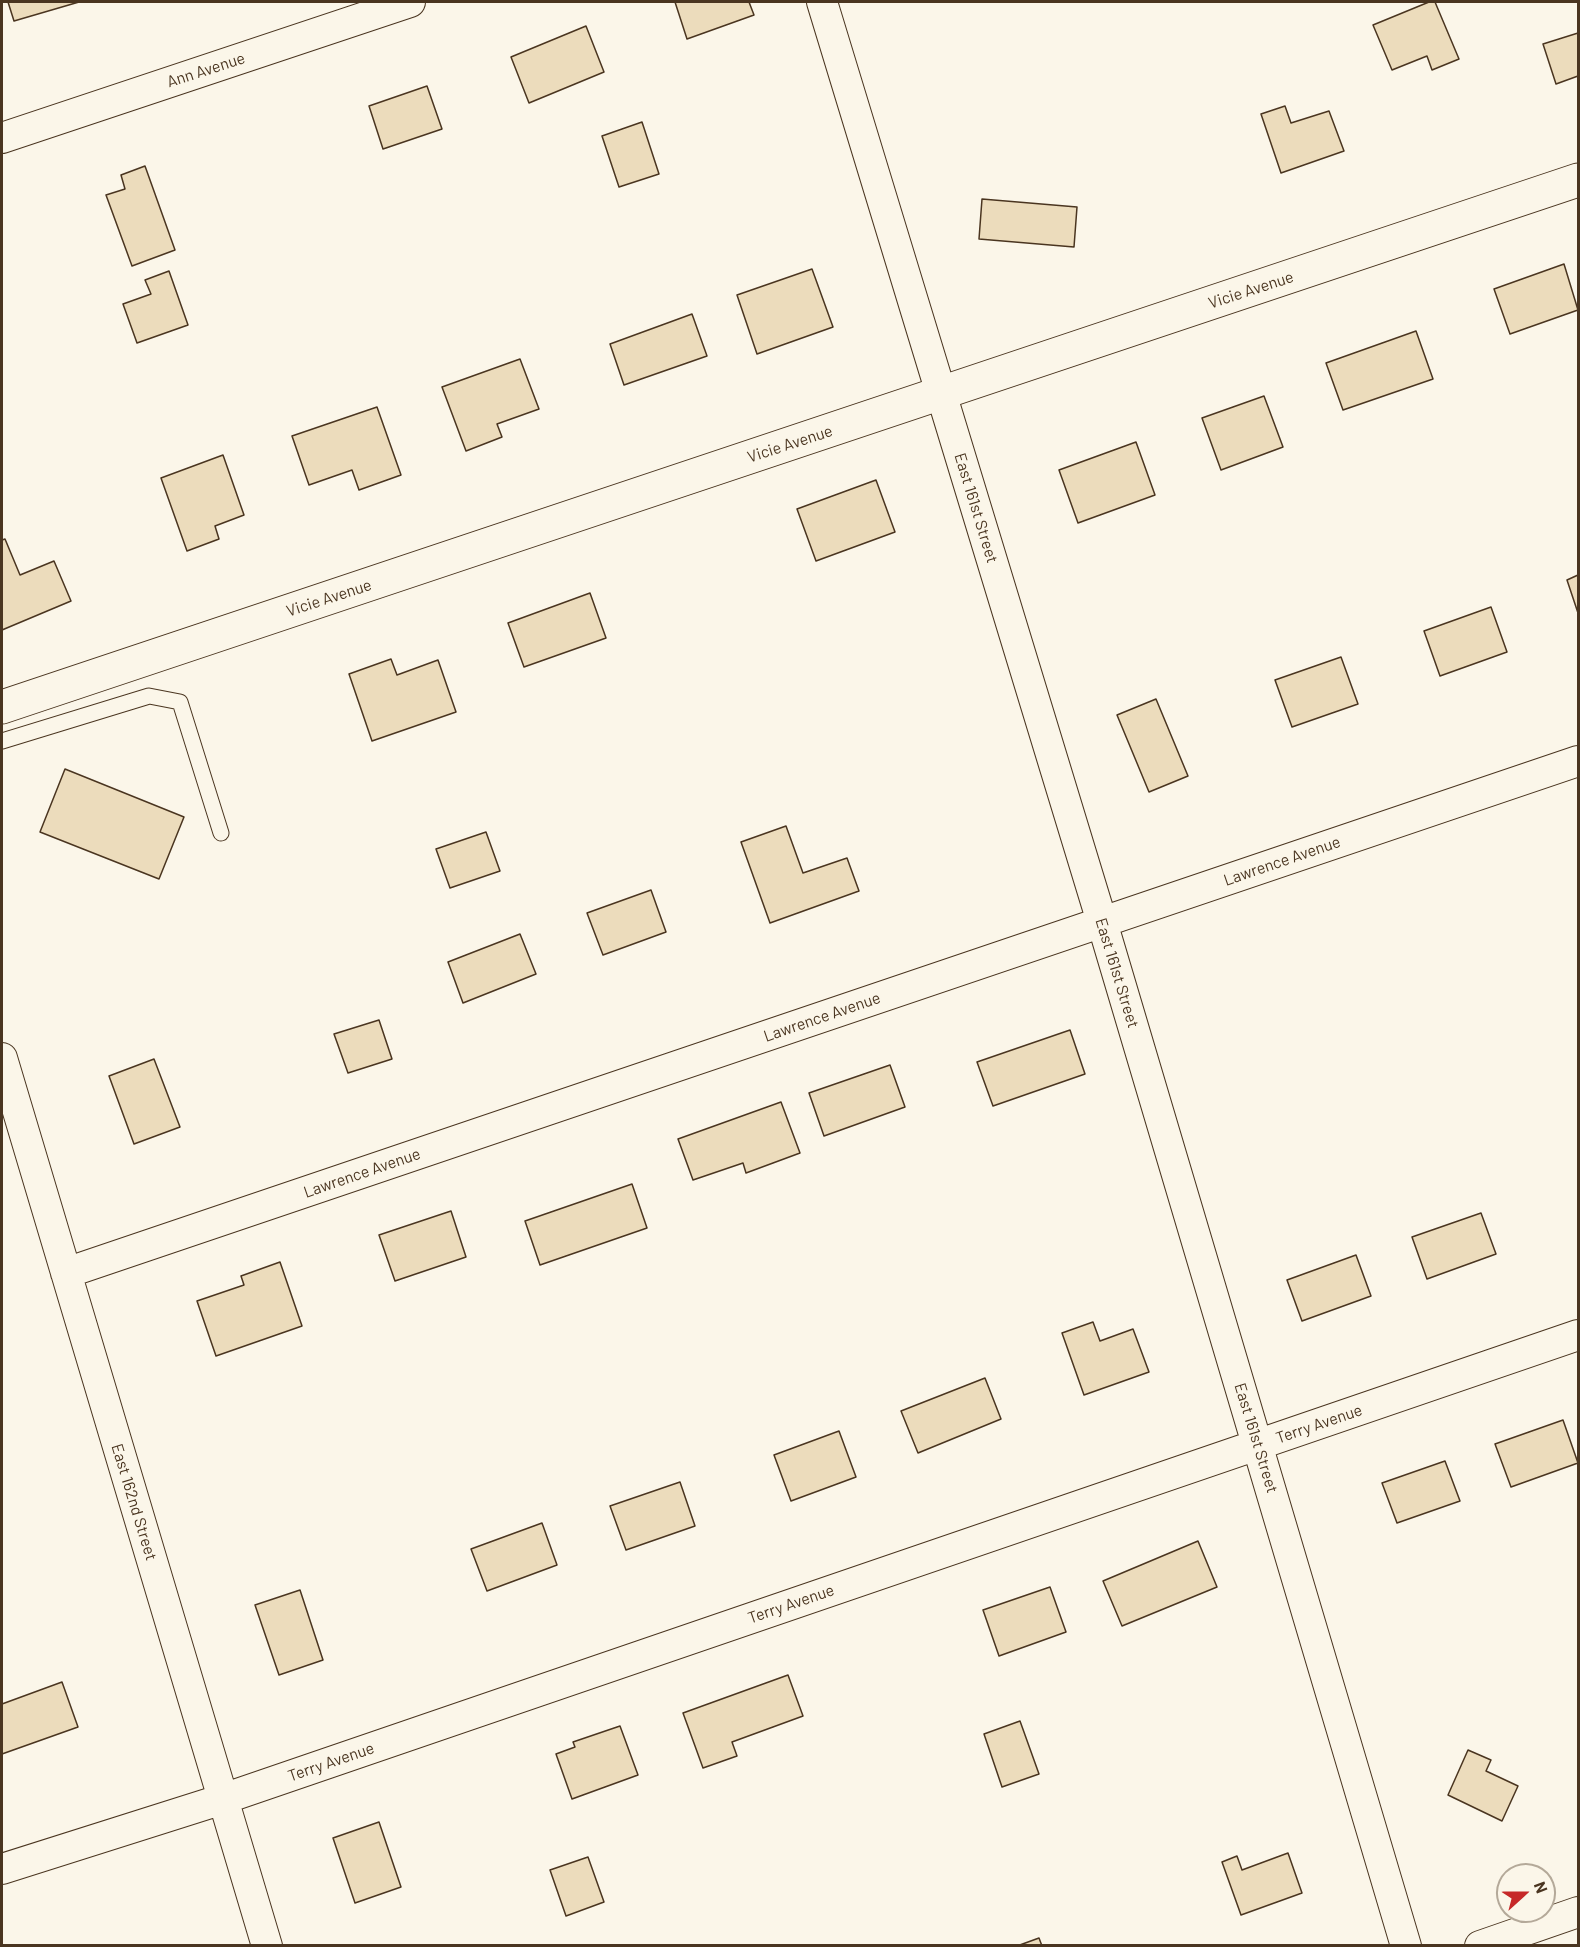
<!DOCTYPE html>
<html>
<head>
<meta charset="utf-8">
<style>
  body { margin:0 }
  #map { position:relative; width:1580px; height:1947px; overflow:hidden; background:#fbf6e9; font-family:Barlow,sans-serif }
  canvas { display:block }
  .frame { position:absolute; inset:0; border:3px solid #4a3520; pointer-events:none }
  .north { position:absolute; left:1496px; top:1863px; width:60px; height:60px; box-sizing:border-box; background:#fbf6e9; border:2px solid #b4a999; border-radius:50%; rotate:69deg; font-size:16px; font-weight:700; line-height:24px; text-align:center; color:#4a3520 }
  .north::after { content:''; display:block; margin:auto; width:21px; height:27px; background:#c62828; clip-path:polygon(50% 0,100% 100%,50% 72%,0 100%) }
</style>
</head>
<body>
<div id="map">
<canvas width="1580" height="1947"></canvas>
<div class="frame"></div>
<div class="north">N</div>
</div>
<script>
const ctx = document.querySelector('canvas').getContext('2d');
ctx.lineJoin = 'round';
function paint(path, color) { ctx.fillStyle = color; ctx.fill(path, 'evenodd'); }
function trace(path, color, width, dash) { ctx.strokeStyle = color; ctx.lineWidth = width; ctx.lineCap = dash ? 'butt' : 'round'; ctx.setLineDash(dash || []); ctx.stroke(path); }
function write(font, color, halo, rows, align = 'center') {
  ctx.font = font + ' Barlow,sans-serif'; ctx.lineWidth = 4.5; ctx.setLineDash([]); ctx.textBaseline = 'middle'; ctx.strokeStyle = halo; ctx.fillStyle = color; for (const [text, x, y, turn = 0] of rows) {
    ctx.save(); ctx.translate(x, y); ctx.rotate((+turn || 0) * Math.PI / 180); ctx.textAlign = isNaN(turn) ? turn : align; if (halo) ctx.strokeText(text, 0, 0); ctx.fillText(text, 0, 0); ctx.restore();
  }
}
const building = new Path2D(`
  M8,2H79L14,21Z
  M675,2H749L754,15L687,39Z
  M1429,2H1435L1459,59L1432,70L1427,56L1392,70L1373,25Z
  M586,26L604,72L529,103L511,57Z
  M1578,33V76L1556,84L1543,44Z
  M427,86L442,129L383,149L369,106Z
  M1285,106L1291,123L1329,111L1344,151L1281,173L1261,114Z
  M642,122L659,174L619,187L602,136Z
  M145,166L175,250L132,266L106,195L125,189L121,175Z
  M982,199L1077,207L1074,247L979,239Z
  M1564,264L1578,310L1510,334L1494,289Z
  M812,269L833,327L757,354L737,295Z
  M169,271L188,325L137,343L123,304L151,294L145,280Z
  M692,314L707,356L624,385L610,344Z
  M1416,331L1433,379L1343,410L1326,363Z
  M520,359L539,409L497,424L502,437L466,451L442,387Z
  M1264,396L1283,447L1221,470L1202,418Z
  M377,407L401,475L359,490L352,470L309,485L292,436Z
  M1136,442L1155,495L1078,523L1059,470Z
  M223,455L244,515L215,526L219,539L187,551L161,478Z
  M876,480L895,532L816,561L797,509Z
  M5,539L20,575L54,561L71,601L2,630V540Z
  M1578,575V613L1567,580Z
  M590,593L606,638L524,667L508,623Z
  M1491,607L1507,652L1440,676L1424,631Z
  M1341,657L1358,704L1292,727L1275,680Z
  M391,659L397,675L438,660L456,712L372,741L349,674Z
  M1156,699L1188,776L1149,792L1117,715Z
  M65,769L184,817L159,879L40,832Z
  M786,826L803,873L847,858L859,891L770,923L741,842Z
  M486,832L500,871L450,888L436,849Z
  M651,890L666,932L603,955L587,913Z
  M520,934L536,974L463,1003L448,962Z
  M379,1020L392,1059L348,1073L334,1034Z
  M1070,1030L1085,1074L993,1106L977,1062Z
  M154,1059L180,1127L134,1144L109,1076Z
  M890,1065L905,1107L824,1136L809,1093Z
  M781,1102L800,1153L746,1173L743,1163L693,1180L678,1139Z
  M632,1184L647,1228L540,1265L525,1221Z
  M451,1211L466,1257L395,1281L379,1235Z
  M1481,1213L1496,1254L1427,1279L1412,1237Z
  M1356,1255L1371,1296L1302,1321L1287,1280Z
  M280,1262L302,1326L216,1356L197,1301L244,1285L241,1276Z
  M1093,1322L1100,1341L1133,1329L1149,1372L1084,1395L1062,1333Z
  M985,1378L1001,1419L918,1453L901,1411Z
  M1563,1420L1578,1463L1511,1487L1495,1444Z
  M839,1431L856,1477L791,1501L774,1455Z
  M1445,1461L1460,1501L1397,1523L1382,1483Z
  M680,1482L695,1526L626,1550L610,1506Z
  M542,1523L557,1565L487,1591L471,1549Z
  M1198,1541L1217,1587L1122,1626L1103,1581Z
  M1050,1587L1066,1632L999,1656L983,1610Z
  M300,1590L323,1660L279,1675L255,1605Z
  M788,1675L803,1716L732,1742L737,1756L703,1768L683,1713Z
  M62,1682L78,1727L2,1754V1704Z
  M1020,1721L1039,1774L1002,1787L984,1734Z
  M620,1726L638,1775L572,1799L556,1754L575,1747L573,1742Z
  M1468,1750L1491,1760L1486,1771L1518,1786L1502,1821L1448,1795Z
  M379,1822L401,1887L355,1903L333,1838Z
  M1288,1853L1302,1893L1241,1915L1222,1862L1237,1856L1242,1870Z
  M588,1857L604,1902L566,1916L550,1870Z
  M1039,1938L1042,1946H1017Z`);
const service = new Path2D(`
  M2,741L149,696L180,702L221,833`);
const minor = new Path2D(`
  M822,2L1102,922L1406,1946
  M2,138L410,2
  M2,1058L267,1946
  M66,1273L1578,761
  M2,1869L223,1799L1578,1335
  M1480,1946L1578,1912`);
const tertiary = new Path2D(`
  M2,707L1578,180`);
const streetNames = [
  ["Ann Avenue",206,70,-18],
  ["Vicie Avenue",1251,290,-18],
  ["Vicie Avenue",790,444,-18],
  ["East 161st Street",976,508,73],
  ["Vicie Avenue",329,598,-18],
  ["Lawrence Avenue",1282,861,-19],
  ["East 161st Street",1117,973,73],
  ["Lawrence Avenue",822,1017,-19],
  ["Lawrence Avenue",362,1173,-19],
  ["Terry Avenue",1319,1424,-19],
  ["East 161st Street",1256,1438,73],
  ["East 162nd Street",134,1502,73],
  ["Terry Avenue",791,1604,-19],
  ["Terry Avenue",331,1762,-19]
];
paint(building, '#ecdcbc');
trace(building, '#4a3520', 1.5);
trace(service, '#4a3520', 17);
trace(minor, '#4a3520', 32);
trace(tertiary, '#4a3520', 35);
trace(service, '#fbf6e9', 15);
trace(minor, '#fbf6e9', 30);
trace(tertiary, '#fbf6e9', 33);
write('16px', '#4a3520', '#fbf6e9', streetNames);
</script>
</body>
</html>
